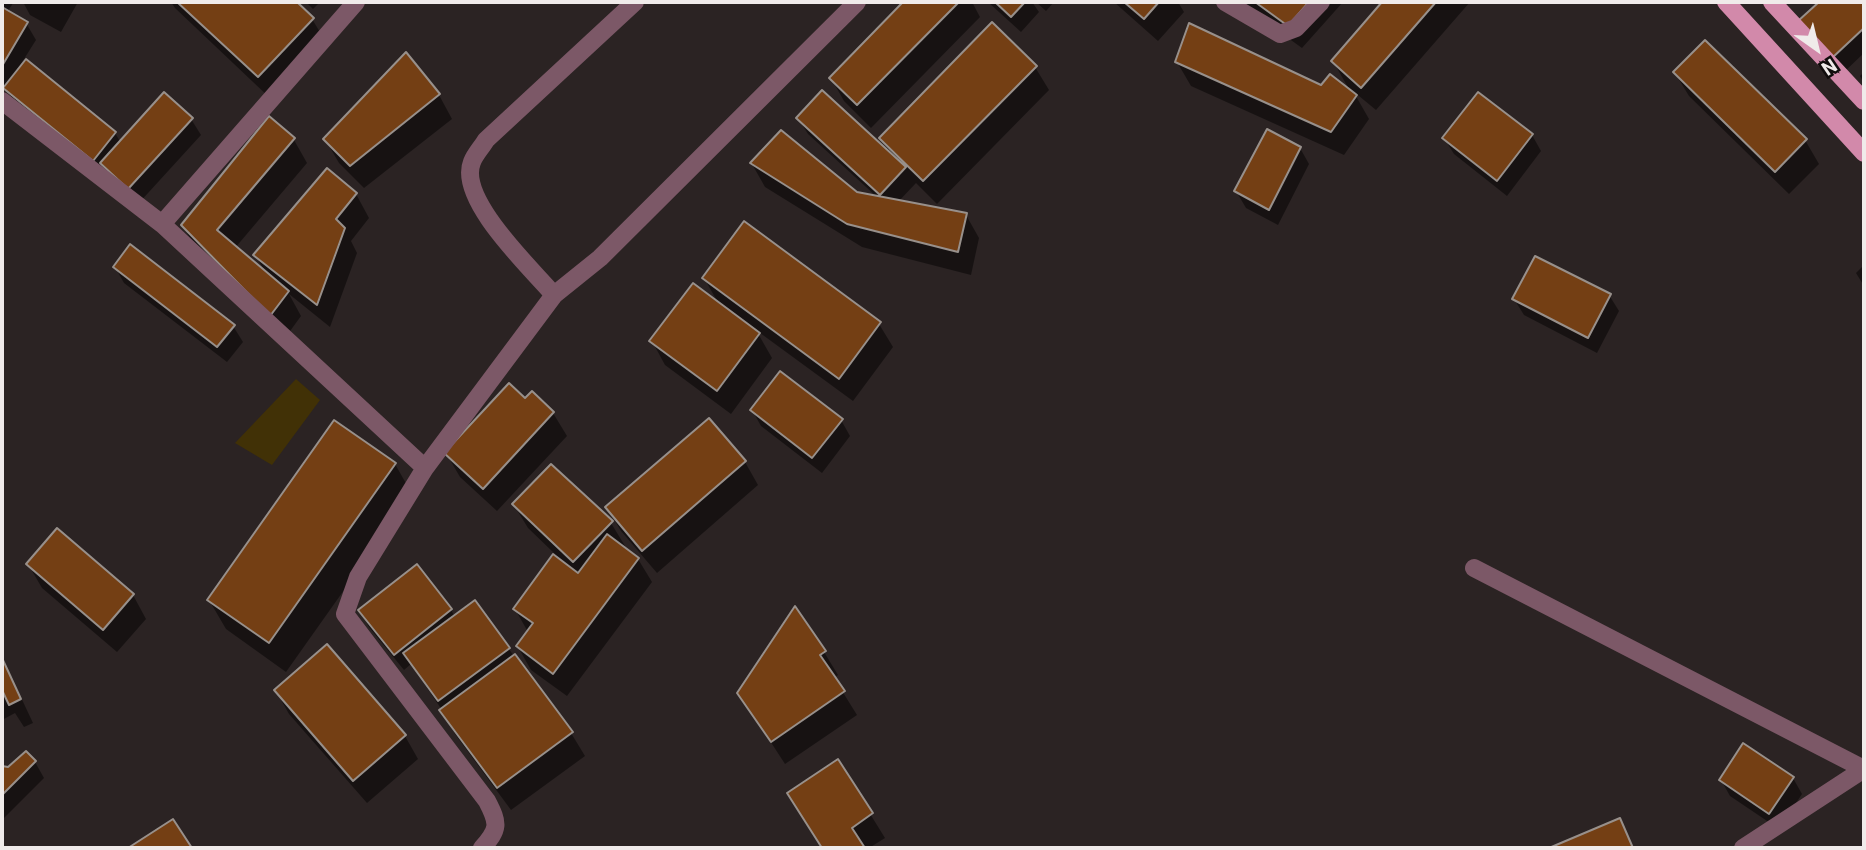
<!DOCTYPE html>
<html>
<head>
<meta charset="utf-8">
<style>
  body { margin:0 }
  #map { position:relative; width:1866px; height:850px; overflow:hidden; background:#2b2323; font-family:Roboto,sans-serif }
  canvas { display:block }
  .frame { position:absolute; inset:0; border:4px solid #f0ebea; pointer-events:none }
  .north { position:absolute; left:1782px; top:14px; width:70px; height:70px; -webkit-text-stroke:5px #110d0d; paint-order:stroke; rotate:146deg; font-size:19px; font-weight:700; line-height:28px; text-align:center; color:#f0ebea }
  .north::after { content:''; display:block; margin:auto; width:24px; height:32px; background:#f0ebea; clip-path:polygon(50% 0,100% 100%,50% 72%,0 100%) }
</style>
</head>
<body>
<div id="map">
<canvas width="1866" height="850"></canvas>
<div class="frame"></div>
<div class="north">N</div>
</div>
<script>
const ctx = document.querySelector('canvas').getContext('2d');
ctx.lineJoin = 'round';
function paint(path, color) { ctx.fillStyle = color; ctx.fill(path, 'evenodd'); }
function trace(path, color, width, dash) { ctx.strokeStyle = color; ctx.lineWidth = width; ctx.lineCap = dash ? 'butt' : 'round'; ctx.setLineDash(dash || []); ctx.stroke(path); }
const green = new Path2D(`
  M296,379L320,400L272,465L235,443Z`);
const shadow = new Path2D(`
  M2,2H14L7,12L26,23L36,40L19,67L115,133L121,143L191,119L201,135L138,204L14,104L6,90L2,89ZM112,172L133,196L112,177Z
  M23,2H78L61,32L30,15Z
  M171,2H294L312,19L326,42L272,100L175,8Z
  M306,2H320L313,9Z
  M906,2H972L980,17L871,128L844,101L831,78Z
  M988,2H1032L1039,12L1021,32Z
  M1036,2H1054L1046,11Z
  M1114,2H1178L1184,12L1158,41Z
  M1238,2H1343L1302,48Z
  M1385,2H1470L1376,110L1353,91L1369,119L1344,155L1191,86L1177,62L1350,91L1333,61Z
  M1821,2H1861L1864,6V53L1843,73L1800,22Z
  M406,54L439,95L452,119L364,188L339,163L325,139Z
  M1035,67L1049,90L937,204L916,183L898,202L966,215L979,238L971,275L862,247L765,187L752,164L877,197L808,134L798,118L890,154L881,138Z
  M1864,72V83L1860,76Z
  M1675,73L1805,140L1819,164L1789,194L1689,96Z
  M1479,94L1532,135L1541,151L1507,196L1454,154L1444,138Z
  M269,119L294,140L307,163L235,248L266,273L255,255L356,194L369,218L351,241L357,253L330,327L289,294L301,316L285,338L196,249L183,226Z
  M1300,148L1309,164L1278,225L1246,208L1236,191Z
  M1864,265V286L1856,273Z
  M115,267L233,326L243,342L227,362L124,283Z
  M704,278L879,324L893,347L853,401L756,330L772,358L731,414L665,365L652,341L720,306Z
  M1609,295L1619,311L1597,353L1524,315L1514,299Z
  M525,400L553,413L567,436L497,511L460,477L446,453Z
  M752,410L841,420L850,436L822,473L761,426Z
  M709,420L745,462L758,485L657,573L621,531L607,508Z
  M335,422L395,464L412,494L286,672L226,629L209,600Z
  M514,505L611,523L625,546L623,548L638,559L652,582L567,696L531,670L518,647L528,632L515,609L555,554L528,528Z
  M28,564L133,595L146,619L117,652L42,588Z
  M474,602L571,733L585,756L511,810L455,734L442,710L411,664L404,670L369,627L360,611L451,610L455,617Z
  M824,652L838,675L834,678L857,715L785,764L739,693Z
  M2,657L33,723L24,727L15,713L2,720Z
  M276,691L405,736L418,759L367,803L289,714Z
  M35,762L44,778L2,820V768L8,769Z
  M838,762L885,838L869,848H823L802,817Z
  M1793,778L1802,794L1779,829L1730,796L1721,780Z
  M1619,820L1634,848H1554Z`);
const building = new Path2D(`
  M177,2H297L314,18L258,77Z
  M903,2H959L857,105L829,78Z
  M995,2H1025L1011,17Z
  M1124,2H1159L1144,19Z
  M1255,2H1309L1288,26Z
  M1382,2H1436L1361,88L1331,61Z
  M1819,2L1864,3V28L1832,58L1798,21Z
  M2,7L28,22L2,66Z
  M992,22L1037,66L923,181L879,138Z
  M1189,23L1321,85L1330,74L1357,95L1331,132L1175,62Z
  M1705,40L1807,139L1775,172L1673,72Z
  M406,52L440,94L350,166L323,139Z
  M26,59L116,132L93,161L3,88Z
  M822,90L906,167L880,195L796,118Z
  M164,92L193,118L128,189L100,163Z
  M1478,92L1533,134L1497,181L1442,138Z
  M269,116L295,138L217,230L289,291L270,316L181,225Z
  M1267,129L1301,147L1269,210L1234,191Z
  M781,130L857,192L967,213L958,252L847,224L750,163Z
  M327,168L357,193L336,219L345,228L317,305L253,255Z
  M744,221L881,322L839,379L702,278Z
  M130,244L235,325L217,347L113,267Z
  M1535,256L1611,294L1588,338L1512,299Z
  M693,283L760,333L717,391L649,341Z
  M780,371L843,419L812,458L750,410Z
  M509,383L525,398L532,391L554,412L483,489L444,453Z
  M709,418L746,461L642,551L605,507Z
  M334,420L396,463L269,643L207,600Z
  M551,464L613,521L573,562L512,504Z
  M57,528L134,594L103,630L26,564Z
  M607,534L639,558L553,674L516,646L533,623L513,609L553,554L578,573Z
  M417,564L452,609L394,655L358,610Z
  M475,600L510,648L438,701L403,653Z
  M795,606L826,651L820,655L845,691L771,742L737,693Z
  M327,644L406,735L353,781L274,690Z
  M515,654L573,732L497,788L439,710Z
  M2,658L21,699L9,705L2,690Z
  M1743,743L1794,777L1769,814L1719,780Z
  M26,751L36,761L2,795V766L8,767Z
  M838,759L873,813L852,828L865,848H822L787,793Z
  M1620,818L1633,848H1549Z
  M173,819L192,848H128Z`);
const minor = new Path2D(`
  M1225,2L1280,34L1296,28L1321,2
  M2,101L162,224L425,468
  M162,224L356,2
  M554,295L600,258L857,2
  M1474,568L1864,769
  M482,848C499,829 499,824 487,801L345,614L358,577L425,468L554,295C531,268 457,199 472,162C475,154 482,147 486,140L635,2
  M1743,848L1864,769`);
const major = new Path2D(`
  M1726,2L1864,153
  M1772,2L1864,101`);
paint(green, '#413106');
paint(shadow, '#0007');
paint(building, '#743f14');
trace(building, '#98908b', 2);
trace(minor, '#7c5867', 18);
trace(major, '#d289aa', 18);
</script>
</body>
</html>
